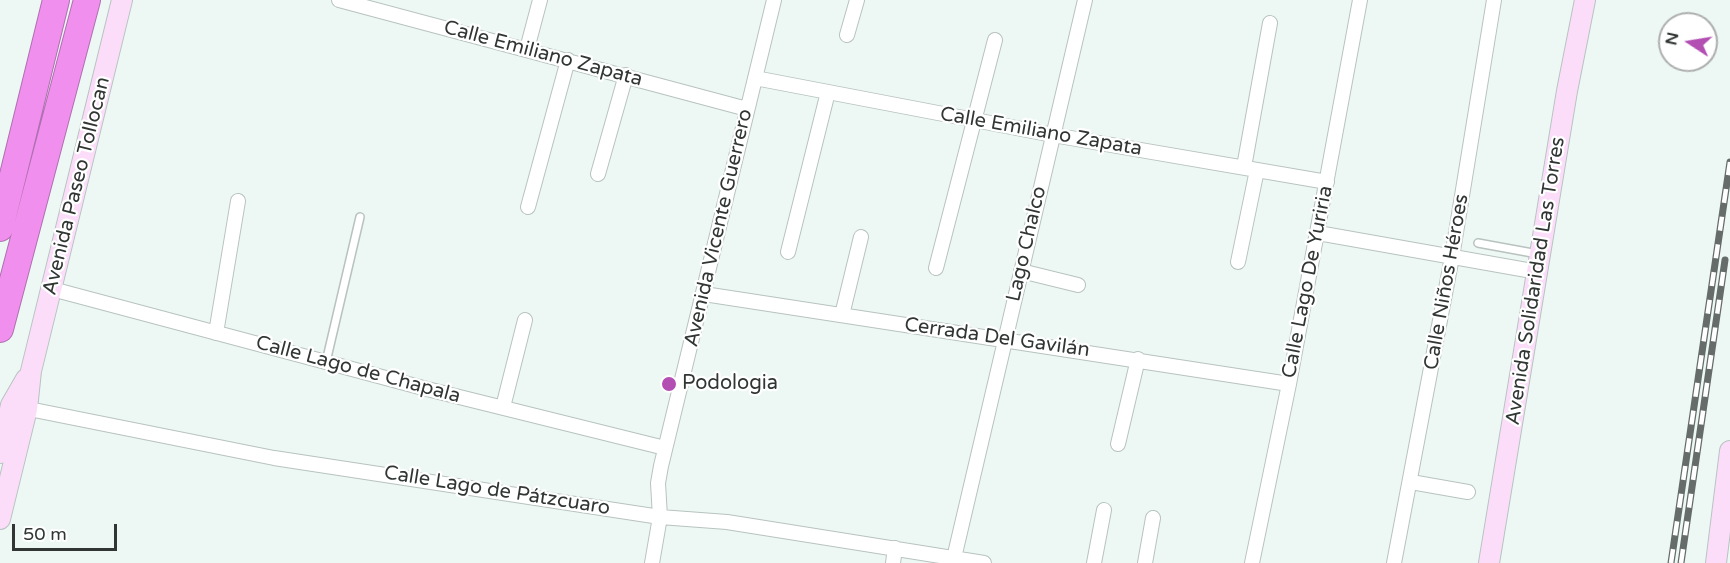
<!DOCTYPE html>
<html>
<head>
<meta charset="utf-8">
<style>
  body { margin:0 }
  #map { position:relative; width:1730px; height:563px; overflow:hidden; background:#edf8f5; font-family:"Varela Round",sans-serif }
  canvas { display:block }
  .north { position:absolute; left:1658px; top:12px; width:60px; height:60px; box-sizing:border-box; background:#fff; border:2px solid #adafae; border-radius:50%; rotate:282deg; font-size:16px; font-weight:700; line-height:24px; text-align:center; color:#313635 }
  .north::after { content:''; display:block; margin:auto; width:21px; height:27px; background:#b34eb3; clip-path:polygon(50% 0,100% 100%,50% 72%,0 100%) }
  .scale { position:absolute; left:12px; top:524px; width:105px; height:27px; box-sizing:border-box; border:3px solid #313635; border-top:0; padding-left:8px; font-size:18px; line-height:21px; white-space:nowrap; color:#313635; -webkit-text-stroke:4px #fff; paint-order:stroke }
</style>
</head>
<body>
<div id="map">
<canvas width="1730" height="563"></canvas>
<div class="north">N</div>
<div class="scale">50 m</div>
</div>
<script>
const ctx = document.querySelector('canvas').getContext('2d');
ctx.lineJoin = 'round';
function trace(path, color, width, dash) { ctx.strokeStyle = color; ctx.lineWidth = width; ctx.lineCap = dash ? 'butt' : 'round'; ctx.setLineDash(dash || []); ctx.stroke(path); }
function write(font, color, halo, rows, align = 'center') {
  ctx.font = font + ' "Varela Round",sans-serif'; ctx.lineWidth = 4.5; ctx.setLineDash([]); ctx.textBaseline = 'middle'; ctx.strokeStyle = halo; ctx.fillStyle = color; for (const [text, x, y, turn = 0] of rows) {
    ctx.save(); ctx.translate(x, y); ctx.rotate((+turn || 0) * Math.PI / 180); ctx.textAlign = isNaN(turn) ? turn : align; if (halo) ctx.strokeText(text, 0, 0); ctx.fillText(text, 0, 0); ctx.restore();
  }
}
const lane = new Path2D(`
  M1478,243L1538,254
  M326,362L360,217`);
const street = new Path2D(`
  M339,0L747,109
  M847,35L857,0
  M527,49L540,0
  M755,78L1053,135L1327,182
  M1244,167L1270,23
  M598,174L626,75
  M528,207L568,60
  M1318,233L1538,272
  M788,252L828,92
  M1238,262L1257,170
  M936,268L995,40
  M1021,271L1078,285
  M52,289L427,389L665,448
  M704,294L1289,384
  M842,315L861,237
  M216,333L238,201
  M19,407L274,458L660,517L727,522L984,563
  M503,407L525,320
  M1118,444L1138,359
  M1411,482L1468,492
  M954,558L1085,0
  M652,563L660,517L658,483L661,466L774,0
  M893,563L895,548
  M1094,563L1104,510
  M1145,563L1153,518
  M1252,563L1289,384L1360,0
  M1394,563L1452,257L1494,0`);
const secondary = new Path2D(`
  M0,453L11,405L26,379
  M0,519L27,409L31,371L122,0
  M1489,563L1567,91L1585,0
  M1716,563L1730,451`);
const highway = new Path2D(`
  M0,228L56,0
  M0,329L87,0`);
const rail = new Path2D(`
  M1671,563L1730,162
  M1681,563L1725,260`);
const markers = [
  [669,384,8,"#b34eb3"]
];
const streetNames = [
  ["Calle Emiliano Zapata",543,54,15],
  ["Calle Emiliano Zapata",1041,132,10],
  ["Avenida Paseo Tollocan",77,186,-76],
  ["Avenida Vicente Guerrero",719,228,-77],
  ["Lago Chalco",1027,244,-77],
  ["Avenida Solidaridad Las Torres",1536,281,-81],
  ["Calle Lago De Yuriria",1308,282,-79],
  ["Calle Niños Héroes",1447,282,-80],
  ["Cerrada Del Gavilán",997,338,8],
  ["Calle Lago de Chapala",358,370,15],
  ["Calle Lago de Pátzcuaro",497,491,9]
];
const poiNames = [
  ["Podologia",682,384]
];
trace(lane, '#b8c3c0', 10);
trace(street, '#b8c3c0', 16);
trace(secondary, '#b8c3c0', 22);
trace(highway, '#ae70ae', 28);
trace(lane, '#fff', 7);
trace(street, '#fff', 14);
trace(secondary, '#fbddfa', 20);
trace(highway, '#f18fef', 26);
trace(rail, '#656c6a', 7);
trace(rail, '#fff', 4.5, [14]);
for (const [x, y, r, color] of markers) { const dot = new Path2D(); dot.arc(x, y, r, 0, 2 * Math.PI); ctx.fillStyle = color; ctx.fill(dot); trace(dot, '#fff', 2); }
write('20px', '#313635', '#fff', streetNames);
write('20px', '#313635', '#fff', poiNames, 'left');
</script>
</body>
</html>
